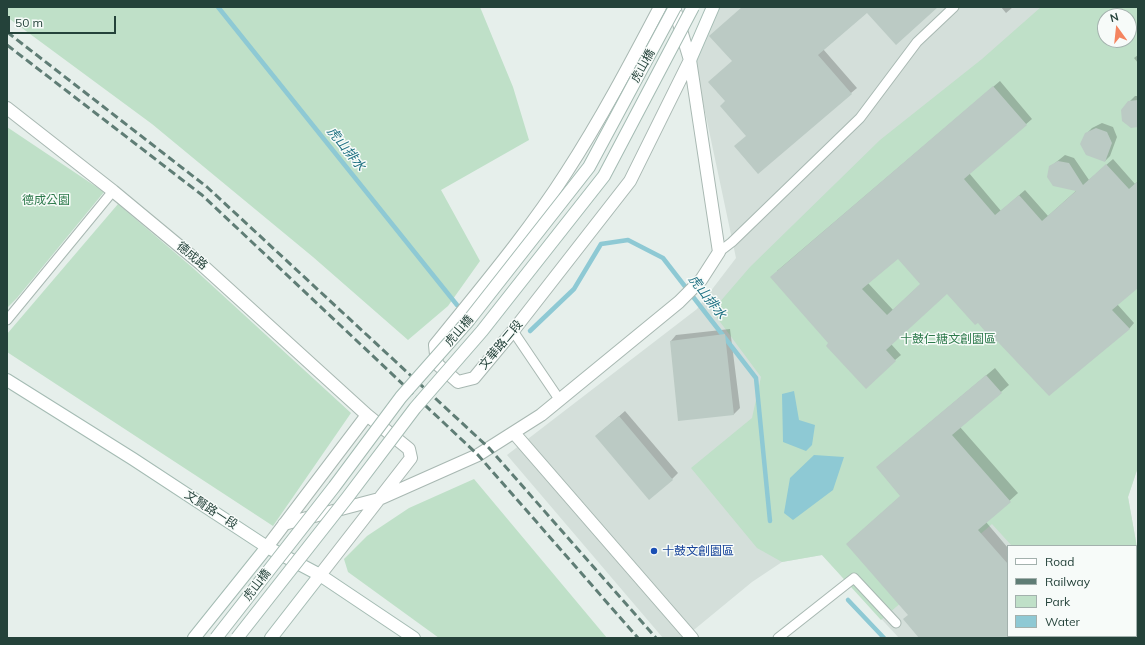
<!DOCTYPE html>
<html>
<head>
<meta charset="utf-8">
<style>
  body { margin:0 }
  #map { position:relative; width:1145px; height:645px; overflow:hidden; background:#e6efeb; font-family:Mulish,sans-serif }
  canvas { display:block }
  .frame { position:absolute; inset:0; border:8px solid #24423a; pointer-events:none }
  .legend { position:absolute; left:1007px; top:545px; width:130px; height:92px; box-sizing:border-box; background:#f7fbf9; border:1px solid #a3b1ad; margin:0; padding:5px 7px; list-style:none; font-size:12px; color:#24423a }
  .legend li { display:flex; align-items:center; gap:8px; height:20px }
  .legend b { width:20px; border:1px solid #a3b1ad }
  .north { position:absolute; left:1097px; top:8px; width:40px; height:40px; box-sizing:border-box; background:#f7fbf9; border:1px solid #a3b1ad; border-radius:50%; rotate:345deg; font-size:11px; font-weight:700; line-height:16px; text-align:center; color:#24423a }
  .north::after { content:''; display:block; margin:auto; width:14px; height:18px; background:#f4845f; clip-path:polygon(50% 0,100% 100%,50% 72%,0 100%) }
  .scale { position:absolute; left:8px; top:16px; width:108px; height:18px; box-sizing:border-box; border:2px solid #24423a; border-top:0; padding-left:5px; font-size:12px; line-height:14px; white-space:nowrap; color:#24423a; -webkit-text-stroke:3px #f7fbf9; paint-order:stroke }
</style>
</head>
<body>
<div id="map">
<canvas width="1145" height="645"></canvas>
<div class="frame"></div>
<ul class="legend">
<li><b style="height:5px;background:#fff"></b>Road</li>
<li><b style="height:5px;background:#5f7d75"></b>Railway</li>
<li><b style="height:11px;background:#bfe0c8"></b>Park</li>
<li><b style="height:11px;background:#8ec9d4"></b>Water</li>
</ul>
<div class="north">N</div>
<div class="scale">50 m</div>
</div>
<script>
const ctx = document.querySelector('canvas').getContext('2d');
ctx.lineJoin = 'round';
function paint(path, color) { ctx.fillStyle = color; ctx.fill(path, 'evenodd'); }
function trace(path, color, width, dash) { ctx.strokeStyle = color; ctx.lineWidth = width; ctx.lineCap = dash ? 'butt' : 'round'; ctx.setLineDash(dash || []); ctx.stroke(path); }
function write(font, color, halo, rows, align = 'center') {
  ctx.font = font + ' Mulish,"Noto Sans TC",sans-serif'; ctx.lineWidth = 3; ctx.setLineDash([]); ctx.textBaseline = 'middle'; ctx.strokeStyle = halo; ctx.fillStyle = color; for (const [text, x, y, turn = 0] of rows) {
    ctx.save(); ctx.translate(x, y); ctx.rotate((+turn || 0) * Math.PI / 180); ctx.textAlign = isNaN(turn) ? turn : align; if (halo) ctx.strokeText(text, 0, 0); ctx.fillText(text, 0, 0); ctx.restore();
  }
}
const built = new Path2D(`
  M717,7H1138V467L1128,497L1138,553V638H899L822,555L782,562L752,582L684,638H663L507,455L697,309L736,258L693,55ZM1105,16H1129V40H1105ZM1008,546H1136V636H1008Z`);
const green = new Path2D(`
  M7,7H480L513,87L529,140L441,190L480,261L448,306L408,340L313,257L152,124L7,17Z
  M1041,7H1138V467L1128,497L1138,553V638H1060L1059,636H1136V546H1012L992,524L881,620L822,555L782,562L757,548L691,468L752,418L761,377L712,311L750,267L880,140L982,59ZM1105,16H1129V40H1105Z
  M7,127L104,192L17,298L7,308Z
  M118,204L193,268L351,413L273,526L7,352V334Z
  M474,479L607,638H439L348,572L344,559L367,536L409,508Z`);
const water = new Path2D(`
  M794,391L799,420L815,425L812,445L806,451L783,442L782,394Z
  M814,455L844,457L833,490L793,520L784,513L790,478Z`);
const shadow = new Path2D(`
  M743,7H937L867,12L823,49L857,88L851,93L747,136L733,61Z
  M1001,7H1013L1006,13Z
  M1138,55V63L1134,58Z
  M1000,81L1032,119L969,173L1001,211L1025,190L1048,216L1077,190L1050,167L1065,155L1074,158L1089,180L1113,159L1135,184L1138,181V286L1117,304L1134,323L1129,329L997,340L947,292L891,344L901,355L895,360L829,343L777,271ZM898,257L921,284L893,310L868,283Z
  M1135,96H1138V126L1129,102Z
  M1102,123L1113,127L1117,137L1110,156L1105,161L1086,134L1092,128Z
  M730,329L740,408L734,414L679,420L671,341L676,335Z
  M995,368L1009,385L960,427L1018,493L986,522L1008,548V636H1015L1013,638H920L909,614L847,544L901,496L877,467Z
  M625,411L678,473L672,479L602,431Z`);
const stream = new Path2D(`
  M218,7L457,305
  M530,331L574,289L601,244L628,240L663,258L756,378L770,521
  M848,600L884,638`);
const building = new Path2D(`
  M742,7H938L896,45L867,13L818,55L852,94L758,174L734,146L746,136L720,106L725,101L708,82L732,61L709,36Z
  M993,86L1027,125L964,179L995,215L1019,195L1042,221L1076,191L1053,186L1047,177L1049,166L1058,161L1069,163L1083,185L1106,164L1129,189L1138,181V288L1112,310L1130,329L1049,396L997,341L995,343L978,323L975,325L947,294L886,350L896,361L866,389L826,346L828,343L770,277ZM898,259L920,284L887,315L862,289Z
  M1138,100V127L1131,128L1122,121L1121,110L1128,101Z
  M1096,128L1107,132L1112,143L1105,162L1086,155L1080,144L1085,133Z
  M725,334L734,415L678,421L670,341Z
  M986,375L1002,393L952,435L1011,502L978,530L1008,564V638H919L903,619L908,615L846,544L900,496L876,467Z
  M619,416L673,480L649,500L595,436Z`);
const lane = new Path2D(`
  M719,252L732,242L860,118L917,42L954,7
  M7,320L113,191
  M513,331L559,399
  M778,638L854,578L896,623`);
const street = new Path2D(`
  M660,7C630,64 601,119 566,173C527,234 480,289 435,345L437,364L458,382L474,378L513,331L630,181L690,60
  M7,108L113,191L201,264L367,415
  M514,433L692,638
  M284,524L379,499L478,455L541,415L679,302L701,280L719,252L690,60L674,7
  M267,547L367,415L409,449L411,458L320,575`);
const secondary = new Path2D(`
  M690,60L713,7
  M7,380L133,459L267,547L320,575L414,638
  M194,638L267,547
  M271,638L320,575`);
const rail = new Path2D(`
  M7,32L207,187L489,448L656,638
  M7,45L202,195L478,455L638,638`);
const secondaryBridge = new Path2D(`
  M216,638L334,487L401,397L469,320L589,167L675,7
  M237,638L347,498L415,408L482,331L604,176L693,7`);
const markers = [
  [654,551,4,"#1a4fb4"]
];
const streetNames = [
  ["虎山橋",643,66,-61],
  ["德成路",192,256,40],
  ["虎山橋",459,331,-49],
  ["文華路二段",501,345,-50],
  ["文賢路一段",211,510,33],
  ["虎山橋",257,585,-52]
];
const parkNames = [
  ["德成公園",46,200],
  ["十鼓仁糖文創園區",948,339]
];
const transitNames = [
  ["十鼓文創園區",662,551]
];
const waterNames = [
  ["虎山排水",346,149,51],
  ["虎山排水",707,297,52]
];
paint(built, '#d4dfda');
paint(green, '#bfe0c8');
paint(water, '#8ec9d4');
paint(shadow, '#0003');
trace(stream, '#8ec9d4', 4.5);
paint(building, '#bbcac4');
trace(lane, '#a8b8b2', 11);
trace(street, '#a8b8b2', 14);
trace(secondary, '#a4bbb3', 14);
trace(lane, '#fff', 9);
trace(street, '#fff', 12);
trace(secondary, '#fff', 12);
trace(rail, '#5f7d75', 3, [8, 4]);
trace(secondaryBridge, '#a4bbb3', 14, []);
trace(secondaryBridge, '#fff', 12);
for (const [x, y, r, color] of markers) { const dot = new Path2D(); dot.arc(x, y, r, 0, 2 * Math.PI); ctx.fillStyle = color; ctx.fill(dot); trace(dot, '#f7fbf9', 1.5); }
write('12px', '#24423a', '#f7fbf9', streetNames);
write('12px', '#2d7a4b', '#f7fbf9', parkNames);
write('12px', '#164399', '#f7fbf9', transitNames, 'left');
write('italic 13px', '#1c6f80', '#f7fbf9', waterNames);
</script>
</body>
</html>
